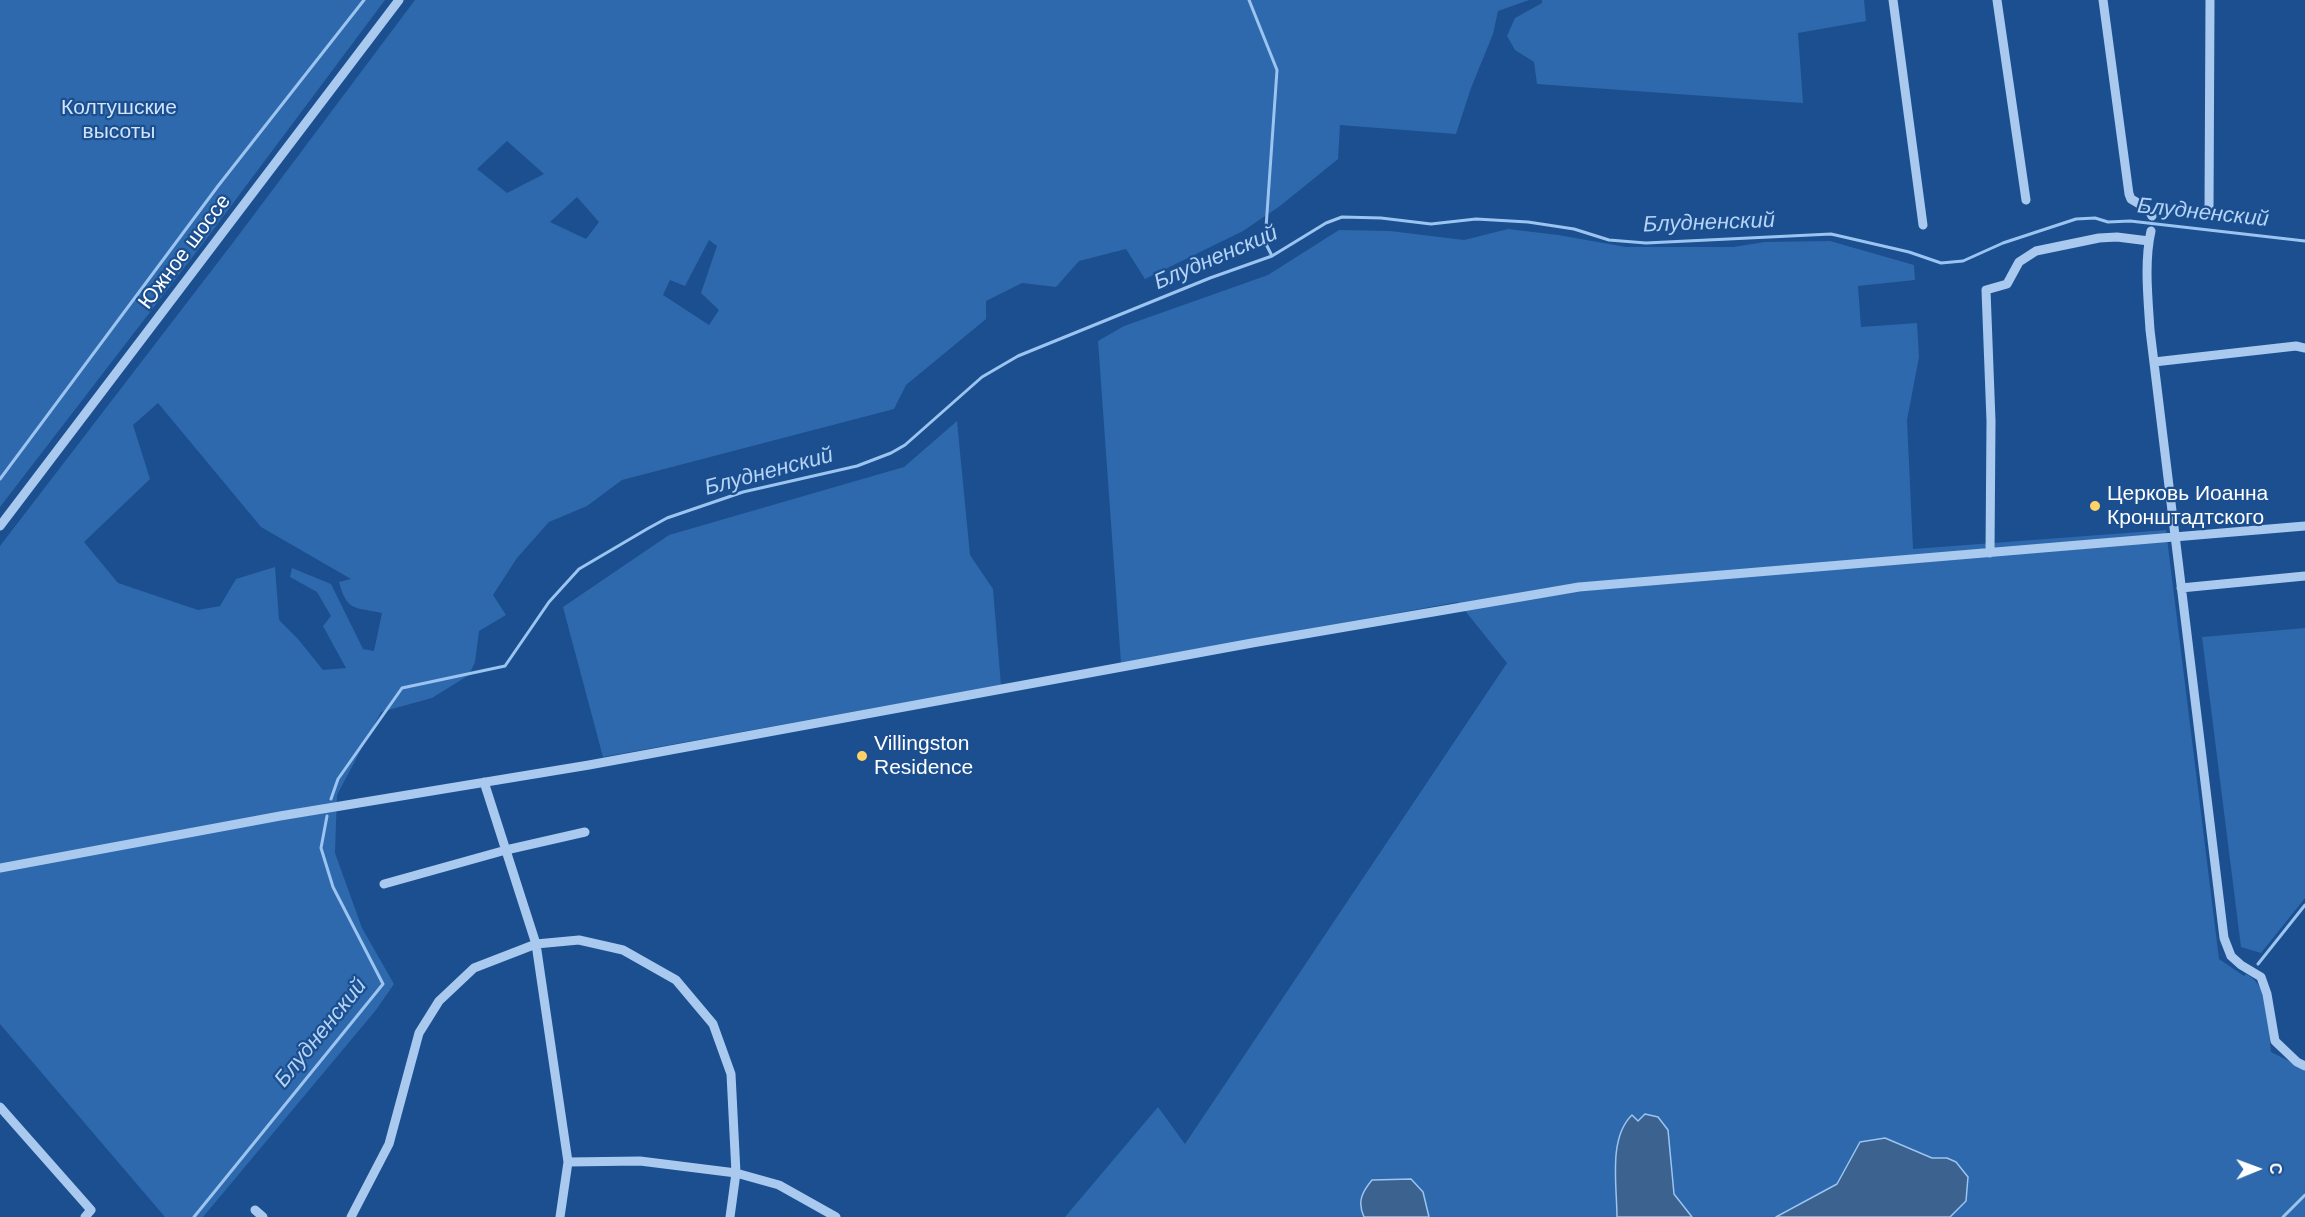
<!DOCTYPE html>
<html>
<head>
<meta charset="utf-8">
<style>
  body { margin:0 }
  #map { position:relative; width:2305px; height:1217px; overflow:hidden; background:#1b4f8f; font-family:Helvetica,sans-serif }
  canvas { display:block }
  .north { position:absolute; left:2227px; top:1139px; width:60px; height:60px; -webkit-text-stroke:4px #1b4f8f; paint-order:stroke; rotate:89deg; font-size:16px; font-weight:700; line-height:24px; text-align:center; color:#fff }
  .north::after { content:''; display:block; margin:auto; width:21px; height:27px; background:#fff; clip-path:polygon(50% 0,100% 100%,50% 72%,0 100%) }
</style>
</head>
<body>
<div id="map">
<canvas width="2305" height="1217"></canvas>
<div class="north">С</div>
</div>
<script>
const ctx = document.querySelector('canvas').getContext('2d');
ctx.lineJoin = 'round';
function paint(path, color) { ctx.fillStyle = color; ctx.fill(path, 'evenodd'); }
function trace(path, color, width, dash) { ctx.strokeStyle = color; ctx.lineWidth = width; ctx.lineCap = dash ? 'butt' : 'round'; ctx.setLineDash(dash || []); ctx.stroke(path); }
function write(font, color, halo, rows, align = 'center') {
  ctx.font = font + ' Helvetica,sans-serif'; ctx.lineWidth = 4.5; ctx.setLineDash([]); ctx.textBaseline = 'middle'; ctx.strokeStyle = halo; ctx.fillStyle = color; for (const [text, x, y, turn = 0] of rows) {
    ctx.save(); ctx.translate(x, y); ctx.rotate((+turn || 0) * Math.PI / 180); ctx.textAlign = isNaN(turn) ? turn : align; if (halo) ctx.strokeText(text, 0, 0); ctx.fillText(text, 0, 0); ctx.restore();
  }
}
const green = new Path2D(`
  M0,0H385L207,238L0,507Z
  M415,0H1529L1498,11L1493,34L1471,88L1456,134L1340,125L1338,159L1280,206L1243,231L1145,279L1126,249L1079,261L1056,287L1022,283L986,301V319L906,385L894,409L622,480L587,506L549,522L517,558L493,595L506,615L479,631L475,662L469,675L432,698L381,712L337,795L335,853L362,928L394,984L376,1010L203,1217H165L0,1024V546L235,240ZM507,141L544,174L507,193L477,169ZM577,197L599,222L586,239L550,222ZM709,240L717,246L701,293L719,310L709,325L663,295L670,280L685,286ZM158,403L261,527L351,579L339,582C347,612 355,607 382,613L374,651L363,649L331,584L292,568L290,577L317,592L331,616L323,626L346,668L323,670L298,639L279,620L275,567L236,579L220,606L198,610L118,583L84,542L150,479L133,425Z
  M1542,0H1864L1866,21L1798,33L1803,103L1537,84L1534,62L1515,50L1507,36L1515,18L1542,3Z
  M1508,229L1558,235L1626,247H1733L1765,242L1830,241L1914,265L1915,280L1858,286L1861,327L1917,323L1919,357L1907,420L1913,549L2166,530L2219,959L2244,976L2246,974C2272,987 2268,1027 2271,1052L2305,1069V1217H1065L1158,1107L1185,1144L1507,663L1458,602L1121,663L1098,341L1124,326L1268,275L1339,230L1390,231L1464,240Z
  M957,421L970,555L993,589L1001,685L603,757L563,607L669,535L904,467Z
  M2305,628V898L2261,953L2241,947L2202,637Z`);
const water = new Path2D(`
  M1645,1114L1658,1117L1668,1130L1674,1194L1692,1217H1617C1617,1186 1608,1138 1632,1115L1638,1121Z
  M1885,1138L1932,1158H1947L1956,1162L1968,1177L1966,1201L1950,1217H1776L1837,1184L1860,1142Z
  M1411,1179L1423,1192L1429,1217H1364C1357,1202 1362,1192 1372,1180Z`);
const stream = new Path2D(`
  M1249,0L1277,70L1265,242L1272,256
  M0,479L218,186L364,0
  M331,799L338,779L402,688L505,666L549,602L579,569L647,529L667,518L743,492L857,466L891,453L905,445L982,377L1018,356L1210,278L1272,256L1326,223L1342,217L1381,218L1431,224L1476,219L1528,222L1574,229L1609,240L1646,243L1831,234L1909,252L1941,263L1963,261L2003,243L2076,219L2095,218L2108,222L2130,221L2305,241
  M2258,964L2305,905
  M194,1217L383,984L333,887L321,848L327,816
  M2283,1217L2305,1195`);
const minor = new Path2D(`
  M1893,0L1923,225
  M1997,0L2026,200
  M2103,0L2129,194L2131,199L2148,209L2152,216
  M2209,210L2210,0
  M2151,231C2144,262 2148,298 2150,330L2224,938L2231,956L2241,965L2261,977L2267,994L2275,1041L2297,1062L2305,1066
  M2154,362L2296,346L2305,348
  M0,526L399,0
  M1990,553L1991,421L1986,290L2007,284L2019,262L2036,251L2099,238L2117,237L2149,241
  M2181,588L2305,576
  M484,782L536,944L568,1162L560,1217
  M0,868L280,816L589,765L1252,643L1579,587L2305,526
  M384,884L506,850L585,832
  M0,1107L91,1210L85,1217
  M568,1162L640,1161L736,1173L779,1185L836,1217
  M255,1210L263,1217
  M351,1217L389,1144L419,1033L439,1001L474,968L536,944L579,940L623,950L676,980L713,1024L731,1074L736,1173L730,1217`);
const markers = [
  [2095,506,6,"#ffd166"],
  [862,756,6,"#ffd166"]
];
const parkNames = [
  ["Колтушские",119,108],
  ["высоты",119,132]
];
const streetNames = [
  ["Южное шоссе",185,252,-53]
];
const poiNames = [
  ["Церковь Иоанна",2107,494],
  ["Кронштадтского",2107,518],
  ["Villingston",874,744],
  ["Residence",874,768]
];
const waterNames = [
  ["Блудненский",2203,213,6],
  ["Блудненский",1709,223,-2],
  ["Блудненский",1216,258,-23],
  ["Блудненский",769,472,-15],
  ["Блудненский",321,1033,-51]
];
paint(green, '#2e69ad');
paint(water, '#3c6290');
trace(water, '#9cc4f0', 1.5);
trace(stream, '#9cc4f0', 3);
trace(minor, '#a9c9ee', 9);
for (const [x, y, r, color] of markers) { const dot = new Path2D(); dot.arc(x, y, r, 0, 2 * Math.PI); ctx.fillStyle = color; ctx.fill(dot); trace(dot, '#1b4f8f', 2); }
write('21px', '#cfe3fa', '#1b4f8f', parkNames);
write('21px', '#fff', '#1b4f8f', streetNames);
write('21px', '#fff', '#1b4f8f', poiNames, 'left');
write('italic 22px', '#b5d3f5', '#1b4f8f', waterNames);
</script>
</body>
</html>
